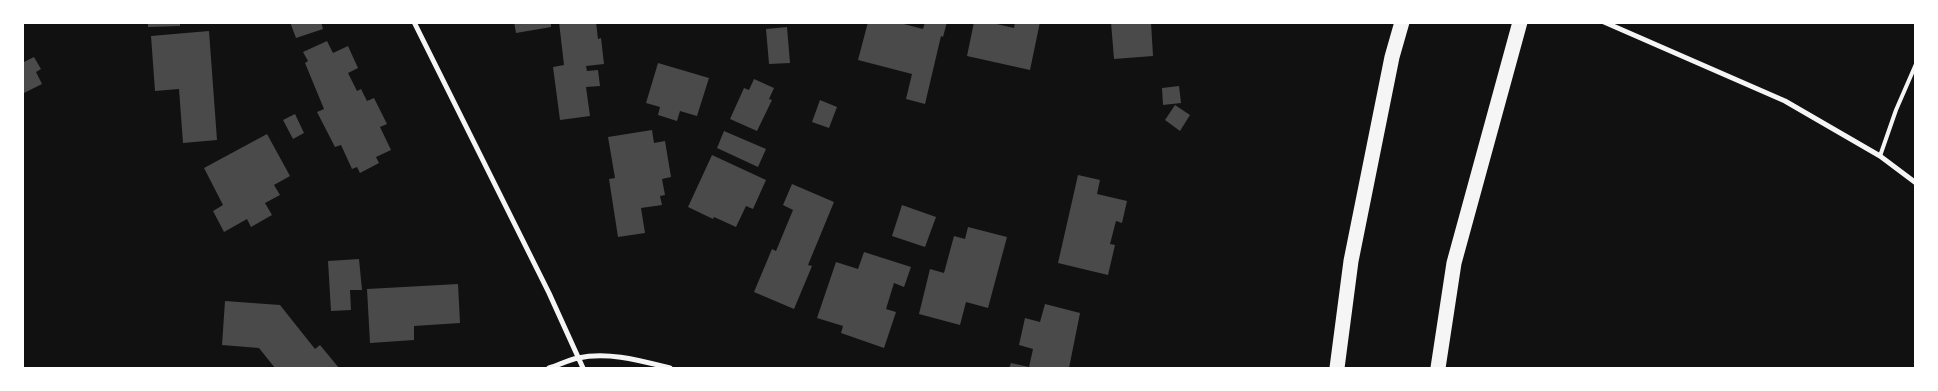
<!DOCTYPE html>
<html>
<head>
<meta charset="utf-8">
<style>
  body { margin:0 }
  #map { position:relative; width:1938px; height:391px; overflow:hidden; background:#111; font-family:"Golos Text",sans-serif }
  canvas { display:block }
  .frame { position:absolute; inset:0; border:24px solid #fff; pointer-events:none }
</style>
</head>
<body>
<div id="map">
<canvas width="1938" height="391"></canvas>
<div class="frame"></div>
</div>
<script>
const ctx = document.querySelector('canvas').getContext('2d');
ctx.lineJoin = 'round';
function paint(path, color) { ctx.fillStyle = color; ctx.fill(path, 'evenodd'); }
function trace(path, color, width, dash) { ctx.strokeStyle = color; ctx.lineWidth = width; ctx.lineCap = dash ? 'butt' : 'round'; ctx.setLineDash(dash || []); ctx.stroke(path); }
const building = new Path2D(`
  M148,22H180V26L148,27Z
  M290,22H321L323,29L296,38Z
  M514,22H551V27L516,33Z
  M559,22H596L598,39L601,38L604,64L586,66L587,71L598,70L600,86L586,87L590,116L560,120L553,67L564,65Z
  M868,22H896L923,29L925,22H947L943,37L941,36L925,104L906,99L912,74L858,60Z
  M974,22H988L1014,28L1015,22H1040L1030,70L967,56Z
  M1111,22H1151L1153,56L1114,59Z
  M787,27L790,63L769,64L766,29Z
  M209,31L217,140L183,143L179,89L155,91L151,36Z
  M327,41L333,53L348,46L358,68L348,73L357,91L361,89L367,101L374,98L387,124L380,127L391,150L376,157L379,163L360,173L357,167L352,169L341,145L335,147L317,112L324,109L305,63L308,61L303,52Z
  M34,57L41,69L36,72L42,84L22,94V63Z
  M658,63L709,78L697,116L680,111L677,121L658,115L660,107L646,103Z
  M754,79L774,88L769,99L772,100L757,131L730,119L744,88L749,90Z
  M1179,86L1181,103L1163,105L1162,88Z
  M820,100L837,107L829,128L812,122Z
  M1175,105L1190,115L1180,131L1165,120Z
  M295,114L304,133L293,139L283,120Z
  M652,130L654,143L665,141L671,177L662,179L665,195L660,196L662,205L641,208L645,233L618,237L609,179L615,178L608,137Z
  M724,131L766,149L758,167L717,148Z
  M267,134L290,176L274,185L280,195L265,203L272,215L251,227L247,219L224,232L213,211L223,205L204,168Z
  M712,155L766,180L753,209L746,206L736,227L714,217L713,219L688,207Z
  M1078,175L1100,180L1097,194L1127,201L1122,223L1116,221L1110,244L1115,245L1108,275L1058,263Z
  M792,184L834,202L808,265L812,266L794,309L754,292L772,249L776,251L793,210L783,205Z
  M902,205L936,217L925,247L892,236Z
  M968,227L1007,237L988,308L966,302L960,325L919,314L930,269L944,273L954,236L965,239Z
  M864,252L911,267L904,287L894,283L886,309L896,312L884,348L841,333L843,326L817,318L836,262L858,269Z
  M359,259L362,290H350L351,310L331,311L328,261Z
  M458,284L460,323L414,326V340L370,343L367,289Z
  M225,301L280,305L315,349L320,345L339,368H275L259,348L222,345Z
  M1045,304L1080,313L1069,368H1009L1011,363L1029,367L1033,349L1019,345L1025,318L1040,322Z`);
const service = new Path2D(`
  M1880,156L1896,110L1916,64`);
const minor = new Path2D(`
  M414,22L549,293L583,368
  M1604,22L1785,101L1880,156L1916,183
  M549,368C559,365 568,360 578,358C608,351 642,361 670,368`);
const motorway = new Path2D(`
  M1337,368L1351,261L1392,57L1402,22
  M1438,368L1454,263L1520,22`);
paint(building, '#4a4a4a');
trace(service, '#f5f5f5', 4);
trace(minor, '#f5f5f5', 5);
trace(motorway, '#f5f5f5', 15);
</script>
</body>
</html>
